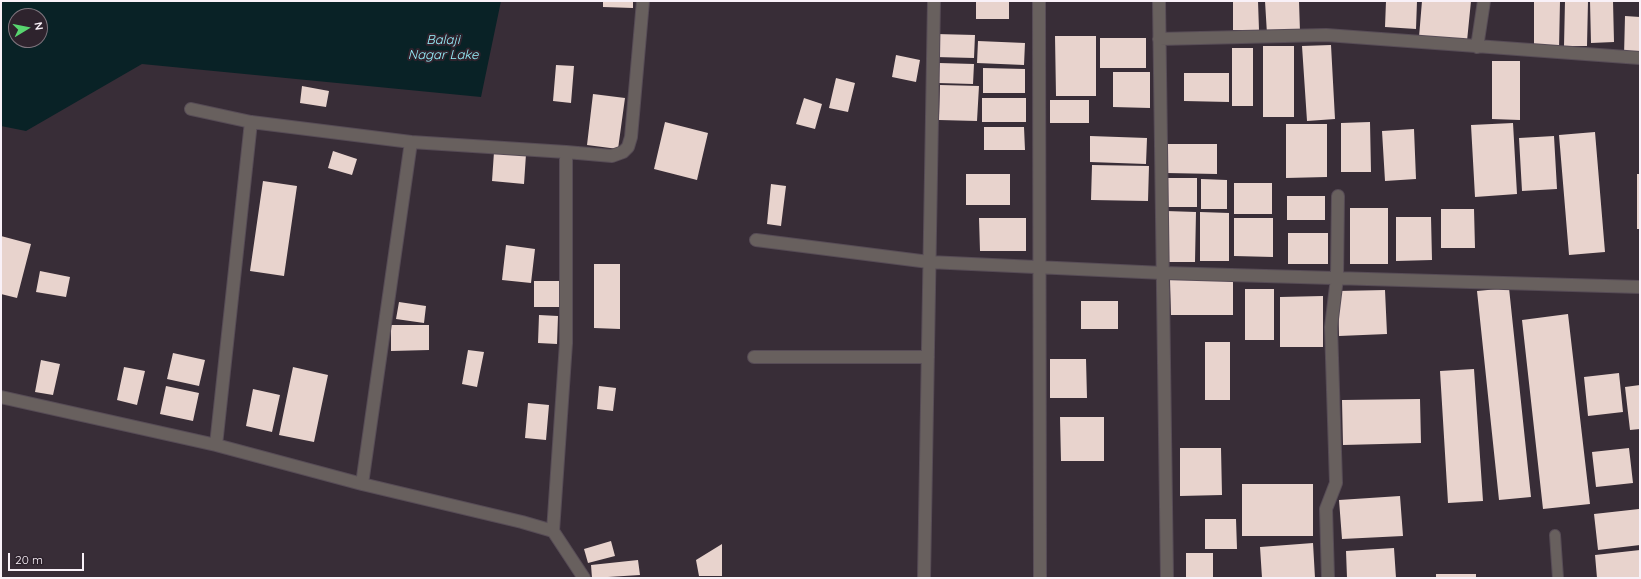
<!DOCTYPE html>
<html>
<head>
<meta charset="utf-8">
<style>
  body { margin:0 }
  #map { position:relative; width:1641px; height:579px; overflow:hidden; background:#382d37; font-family:Quicksand,sans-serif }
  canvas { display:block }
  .frame { position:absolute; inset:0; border:2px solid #f9f1f8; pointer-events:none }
  .north { position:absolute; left:8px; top:8px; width:40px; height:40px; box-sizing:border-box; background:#2e232d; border:1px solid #7f757e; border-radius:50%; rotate:80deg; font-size:11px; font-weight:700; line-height:16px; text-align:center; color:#f9f1f8 }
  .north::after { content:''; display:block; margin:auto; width:14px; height:18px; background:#58d56f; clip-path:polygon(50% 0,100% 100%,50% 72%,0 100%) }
  .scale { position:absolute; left:8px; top:553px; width:76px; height:18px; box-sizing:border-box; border:2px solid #f9f1f8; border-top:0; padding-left:5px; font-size:12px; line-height:14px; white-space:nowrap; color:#f9f1f8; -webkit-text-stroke:3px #2e232d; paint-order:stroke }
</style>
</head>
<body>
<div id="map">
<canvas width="1641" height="579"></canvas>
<div class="frame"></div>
<div class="north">N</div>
<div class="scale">20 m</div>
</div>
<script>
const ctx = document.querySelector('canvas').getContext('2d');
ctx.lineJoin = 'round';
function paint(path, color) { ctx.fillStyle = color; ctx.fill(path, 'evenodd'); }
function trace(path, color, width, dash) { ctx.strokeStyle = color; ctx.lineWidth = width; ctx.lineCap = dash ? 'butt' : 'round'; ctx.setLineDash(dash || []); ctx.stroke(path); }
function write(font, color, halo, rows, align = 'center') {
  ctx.font = font + ' Quicksand,sans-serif'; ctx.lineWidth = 4; ctx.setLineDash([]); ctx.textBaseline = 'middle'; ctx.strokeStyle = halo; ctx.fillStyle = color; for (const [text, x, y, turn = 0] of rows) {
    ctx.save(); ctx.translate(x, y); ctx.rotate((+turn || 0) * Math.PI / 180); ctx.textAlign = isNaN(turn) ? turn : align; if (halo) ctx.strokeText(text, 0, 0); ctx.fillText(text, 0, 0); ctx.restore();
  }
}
const water = new Path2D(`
  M1,1H501L481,97L142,64L26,131L1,126ZM16,16H40V40H16Z`);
const building = new Path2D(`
  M603,1H633V8L603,7Z
  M976,1H1009V19H976Z
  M1233,1H1258L1259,30H1233Z
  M1265,1H1299L1300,32L1267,34Z
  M1386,1H1417L1416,29L1385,27Z
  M1422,1H1471L1467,41L1419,37Z
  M1534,1H1560L1559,49H1534Z
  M1565,1H1588L1587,46H1564Z
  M1590,1H1613L1614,42L1591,43Z
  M1625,16L1640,17V56H1624Z
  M936,34L975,35L974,58L935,57Z
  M1055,36H1096V96H1056Z
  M1100,38H1146V68H1100Z
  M978,41L1025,43L1024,65L977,63Z
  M1331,45L1335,119L1307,121L1302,46Z
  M1263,46H1294V117H1263Z
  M1232,48H1253V106H1232Z
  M896,55L920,60L916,82L892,77Z
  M1492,61H1520V120L1492,119Z
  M939,63L974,64L973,84L938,83Z
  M556,65L574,66L571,103L553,101Z
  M983,68L1025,69V93H983Z
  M1113,72H1150V108L1113,107Z
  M1184,73H1229V102L1184,101Z
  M836,78L855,83L848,112L829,108Z
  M940,85L979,86L977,121L939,120Z
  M302,86L329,91L326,107L300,103Z
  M593,94L625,98L618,149L587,145Z
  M804,98L822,104L815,129L796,124Z
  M982,98H1026V122H982Z
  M1050,100H1089V123H1050Z
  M665,122L708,133L697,180L654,169Z
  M1370,122L1371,172H1341V123Z
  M1513,123L1517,194L1475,197L1471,125Z
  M1286,124H1327V177L1286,178Z
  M984,127H1024L1025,150H984Z
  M1414,129L1416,179L1385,181L1382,131Z
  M1595,132L1605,252L1569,255L1559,135Z
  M1090,136L1147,138L1146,164L1090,162Z
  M1554,136L1557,189L1522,191L1519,138Z
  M1166,144H1217V174L1166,173Z
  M333,151L357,159L352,175L328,168Z
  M494,152L526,154L524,184L492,181Z
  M1092,165L1149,166L1148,201L1091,200Z
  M966,174H1010V205H966Z
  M1637,174H1640V229H1637Z
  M1165,178H1197V207H1165Z
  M1201,179L1227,180V209H1201Z
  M263,181L297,186L284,276L250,271Z
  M1234,183H1272V214H1234Z
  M771,184L786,186L781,226L767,224Z
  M1287,196H1325V220H1287Z
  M1350,208H1388V264H1350Z
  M1441,209H1474L1475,248H1441Z
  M1166,211L1196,212L1195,262H1166Z
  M1200,212L1229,213V261H1200Z
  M1396,217H1431L1432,260L1396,261Z
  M979,218H1026V251H980Z
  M1234,218H1273V257L1234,256Z
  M1288,233H1328V264H1288Z
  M1,236L31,244L17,298L1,294Z
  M506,245L535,249L531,283L502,280Z
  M594,264H620V329L594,328Z
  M40,271L70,277L66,297L36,292Z
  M1233,279V315H1171L1170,280Z
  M534,281H562L561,307H534Z
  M1509,288L1531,497L1499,500L1477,291Z
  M1245,289H1274V340H1245Z
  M1385,290L1387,334L1339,336L1338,291Z
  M1323,296V347H1280V297Z
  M1081,301H1118V329H1081Z
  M399,302L426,306L424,323L396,319Z
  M1568,314L1590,504L1543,509L1522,320Z
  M539,315L558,316L557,344L538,343Z
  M391,325H429V350L391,351Z
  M1205,342H1230V400H1205Z
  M468,350L484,352L477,387L462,384Z
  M173,353L205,360L199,386L167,379Z
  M1050,359H1086L1087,398H1050Z
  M41,360L60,364L53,395L35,392Z
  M124,367L145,371L137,405L117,400Z
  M293,367L328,375L314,442L279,435Z
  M1474,369L1483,501L1448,503L1440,371Z
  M1619,373L1623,412L1588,416L1584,377Z
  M1640,385V429L1630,430L1625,387Z
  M166,386L199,393L193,421L160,414Z
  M599,386L616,388L613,411L597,409Z
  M253,389L280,395L272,432L246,426Z
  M1420,399L1421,443L1343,445L1342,400Z
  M528,403L549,405L546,440L525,438Z
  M1060,417H1104V461H1061Z
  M1180,448H1221L1222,495L1180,496Z
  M1629,448L1633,483L1596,487L1592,452Z
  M1242,484H1313V536H1242Z
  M1400,496L1403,536L1342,539L1339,500Z
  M1639,509L1640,545L1598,550L1594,514Z
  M1205,519H1236L1237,549H1205Z
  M611,541L615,556L588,563L584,549Z
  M1313,543L1315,578H1262L1260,547Z
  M722,544V576H699L696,560Z
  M1394,548L1396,578H1347L1346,551Z
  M1640,550V578H1597L1595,555Z
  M1186,553H1213V578H1186Z
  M638,560L640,575L592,578L591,565Z
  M1436,574H1476V578H1436Z`);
const lane = new Path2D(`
  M1555,535L1558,578`);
const street = new Path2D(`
  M1039,1L1040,578
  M1159,1L1167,578
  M1159,39L1326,35L1640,58
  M1477,47L1484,1
  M191,109L251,122L411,142L566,152L612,156L623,152L628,147L631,137L643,1
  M756,240L929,262L1163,273L1640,287
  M754,357H928
  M1,397L216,445L362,484L522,522L553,531L584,578
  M216,445L251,122
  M362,484L411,142
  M553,531L566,343V152
  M924,578L934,1
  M1328,578L1326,509L1336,483L1331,327L1337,278L1338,196`);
const waterNames = [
  ["Balaji",443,40],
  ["Nagar Lake",443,55]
];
paint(water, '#092226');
paint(building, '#e8d3cd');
trace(lane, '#574c56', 12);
trace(street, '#574c56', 14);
trace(lane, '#68605e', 10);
trace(street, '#68605e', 12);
write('italic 13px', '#98f1fd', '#2e232d', waterNames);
</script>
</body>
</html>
